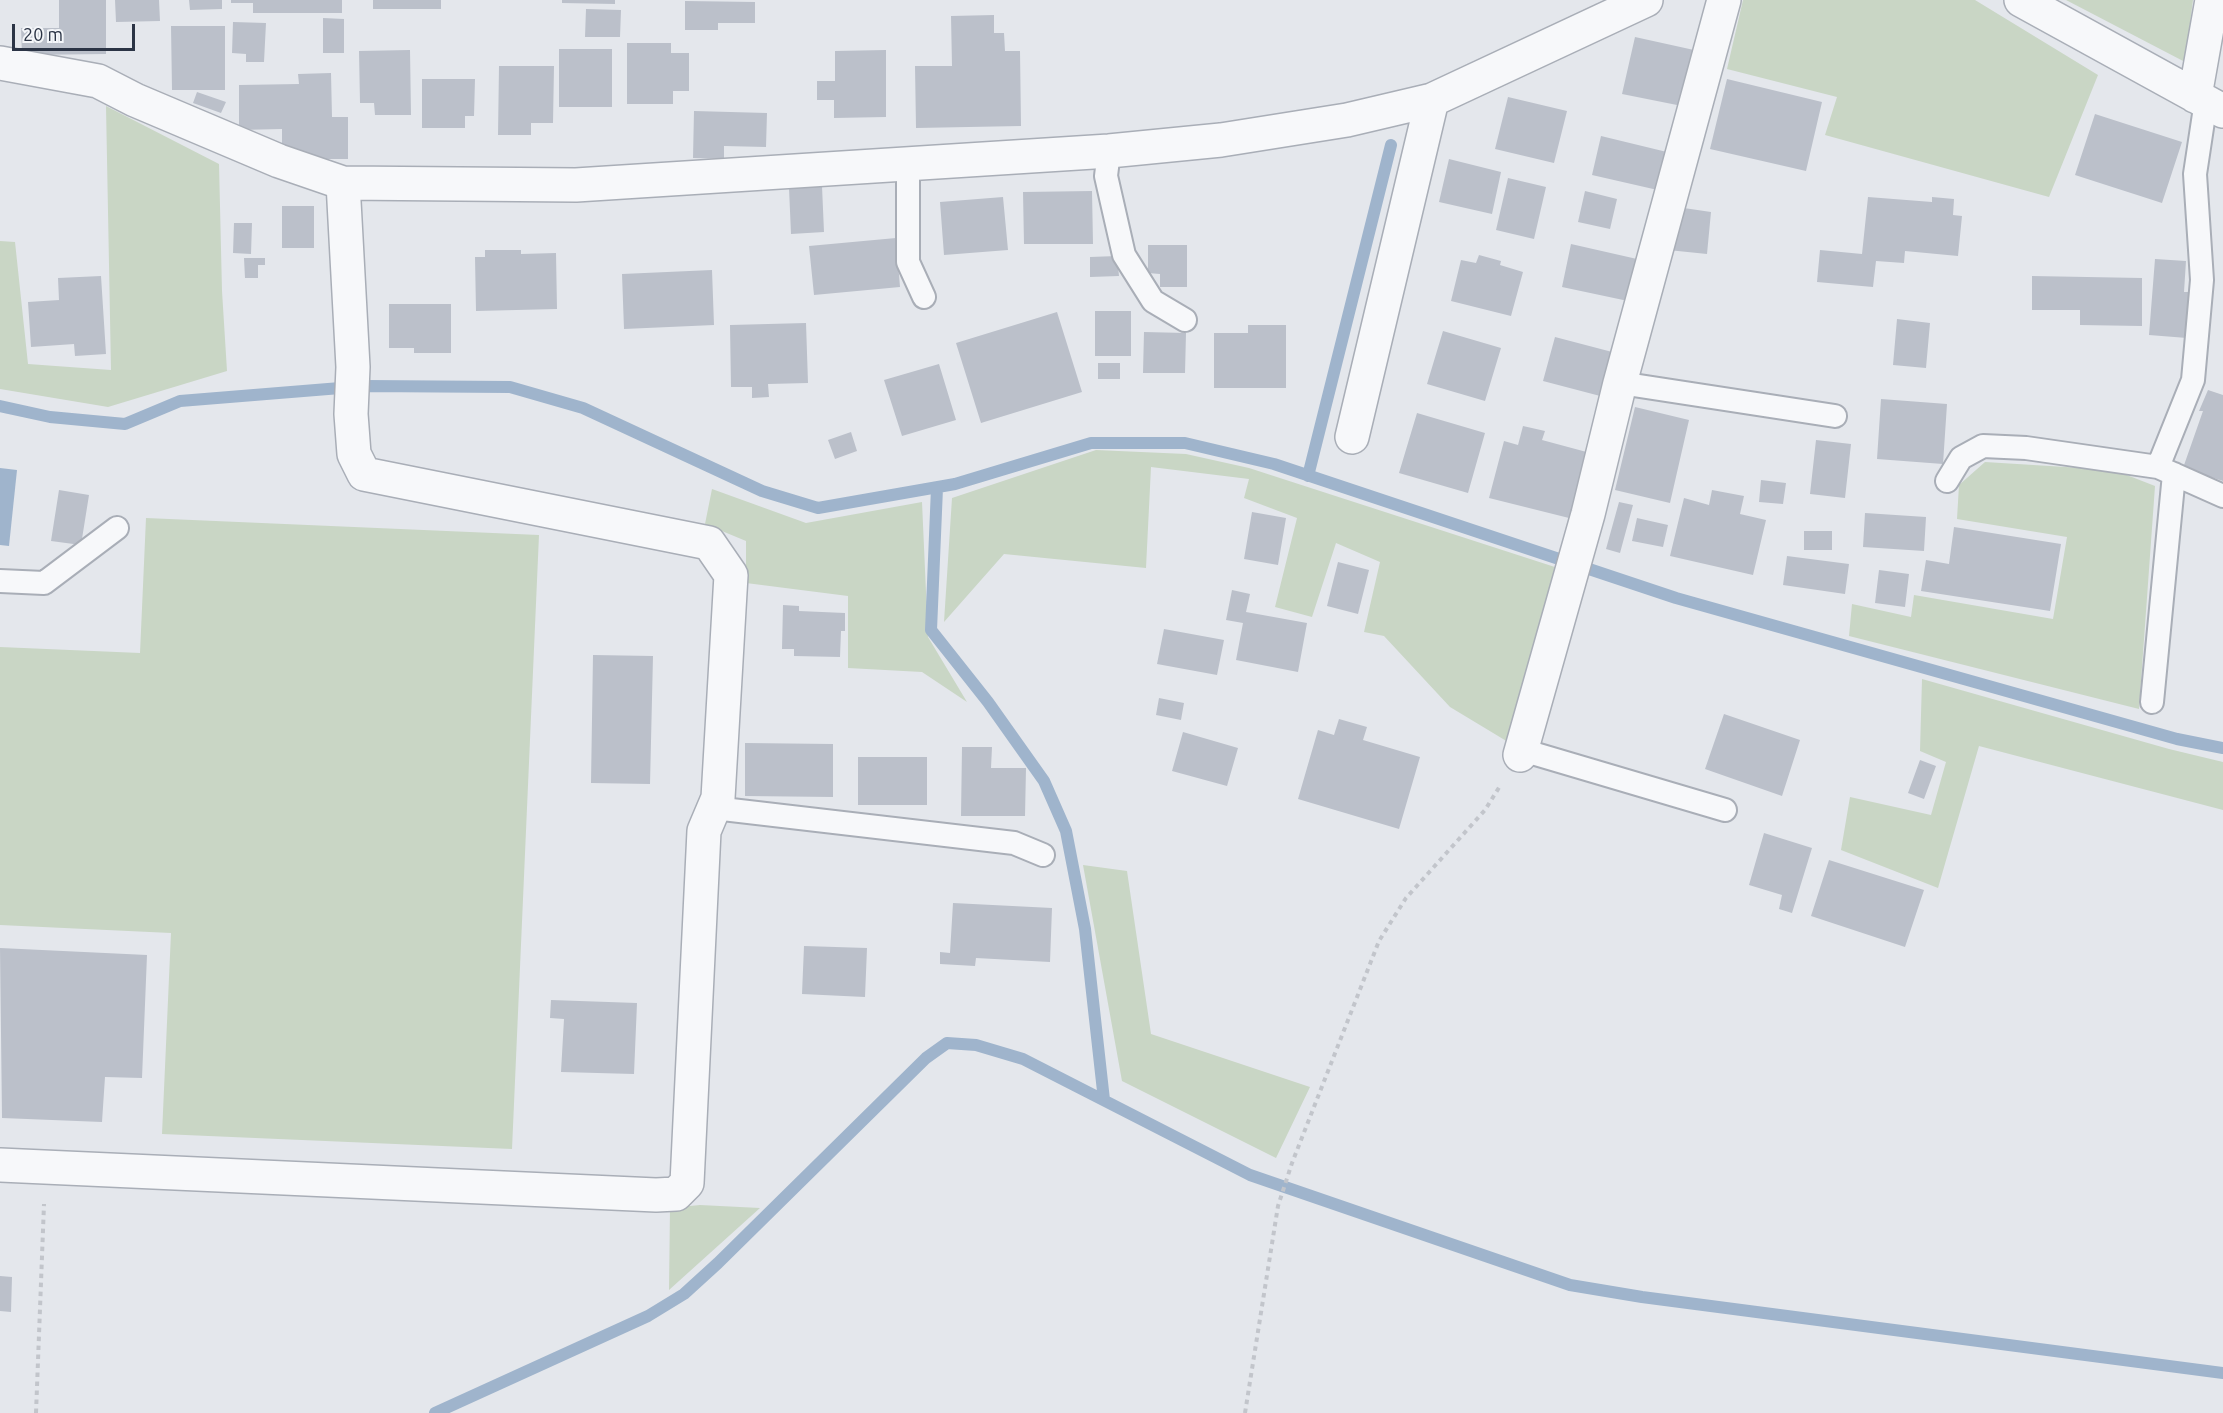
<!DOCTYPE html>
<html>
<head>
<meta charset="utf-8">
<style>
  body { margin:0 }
  #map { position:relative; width:2223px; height:1413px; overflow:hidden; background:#e4e7ec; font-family:Ubuntu,sans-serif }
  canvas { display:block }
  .scale { position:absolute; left:12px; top:24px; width:123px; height:27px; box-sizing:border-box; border:3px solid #2b3445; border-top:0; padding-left:8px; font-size:18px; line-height:21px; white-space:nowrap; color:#2b3445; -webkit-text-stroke:4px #f4f6f9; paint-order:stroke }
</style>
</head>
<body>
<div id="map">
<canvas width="2223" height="1413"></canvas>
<div class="scale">20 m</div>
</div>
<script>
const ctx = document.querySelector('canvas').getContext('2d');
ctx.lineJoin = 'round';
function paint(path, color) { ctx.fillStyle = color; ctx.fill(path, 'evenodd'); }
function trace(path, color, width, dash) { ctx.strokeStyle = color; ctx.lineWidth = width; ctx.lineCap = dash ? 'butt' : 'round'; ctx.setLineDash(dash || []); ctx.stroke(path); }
const green = new Path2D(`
  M1743,0H1975L2098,75L2049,197L1825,135L1837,97L1727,69Z
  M2066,0H2193L2185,62Z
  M106,106L219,164L222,291L227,371L108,407L0,389V241L15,242L28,364L111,370Z
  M1096,450L1186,454L1249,468L1561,569L1513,745L1450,707L1384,636L1364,632L1380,562L1336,543L1312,617L1275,607L1297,518L1244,498L1249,479L1151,467L1146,568L1004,554L944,622L952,498Z
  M1985,462L2114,470L2155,486L2139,709L1849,636L1852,604L1911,617L1914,595L2053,619L2067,537L1957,519L1959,485Z
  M712,489L806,523L922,502L928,637L967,702L922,672L848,668V596L746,583V541L705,524Z
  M146,518L539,535L512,1149L162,1134L171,933L0,925V647L140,653Z
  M1922,679L2169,749L2223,762V810L1979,746L1938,888L1841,850L1850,797L1931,815L1946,762L1920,751Z
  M1083,865L1127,871L1151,1034L1310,1087L1276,1158L1122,1081Z
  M700,1205L760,1208L669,1290L670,1208Z`);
const water = new Path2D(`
  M0,468L17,470L9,546L0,545Z`);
const stream = new Path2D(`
  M0,406L50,417L125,424L180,401L365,386L510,387L583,408L762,491L818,508L955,484L1091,443H1185L1274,464L1676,598L2177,739L2223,748
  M1308,476L1391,145
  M937,488L931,630L988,702L1044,781L1066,831L1085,929L1104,1100
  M435,1413L648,1316L684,1294L718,1263L926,1058L947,1043L976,1045L1023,1059L1250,1175L1570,1285L1642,1297L2223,1373`);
const building = new Path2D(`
  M59,0H106V54L22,55L21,28H59Z
  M115,0H159L160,21L116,22Z
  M189,0H222V9L190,10Z
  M231,0H342V13H253V3H231Z
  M373,0H441V9H373Z
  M562,0H615V4L562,3Z
  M685,1L755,2V23H718V30H685Z
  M586,9L621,10L620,37H585Z
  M994,15V33H1004L1005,51H1020L1021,126L916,128L915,66H952L951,16Z
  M323,18L344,19V53H323Z
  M233,22L266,23L264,62H246V54L232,53Z
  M171,26H225V90H172Z
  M1635,37L1694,50L1682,106L1622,94Z
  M627,43H671V53H689V91H673V104H627Z
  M559,49H612V107H559Z
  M410,50L411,115H375L374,103H360L359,51Z
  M886,50V117L834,118V100H817V81H835V51Z
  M499,66H554L553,123H531V135H498Z
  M331,73L332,117H348V159H314L282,145V129L239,130V85L299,84L298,74Z
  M422,79H475L474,116H465V128H422Z
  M1727,79L1822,102L1806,171L1710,149Z
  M197,92L226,102L221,113L193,103Z
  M1508,97L1567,111L1554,163L1495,149Z
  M694,111L767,113L766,147L724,146V159L693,158Z
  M2095,114L2182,142L2162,203L2075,175Z
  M1601,136L1671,153L1662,191L1592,175Z
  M1449,159L1501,172L1492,214L1439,202Z
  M1508,178L1546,187L1534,239L1496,230Z
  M822,186L824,232L791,234L789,188Z
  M1092,191L1093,244H1024L1023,192Z
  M1585,191L1617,199L1610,229L1578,222Z
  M1003,197L1008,250L944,255L940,202Z
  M1868,197L1932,202V197L1954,199L1953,215L1962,216L1958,256L1905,251L1904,263L1876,261L1873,287L1817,282L1820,250L1862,254Z
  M282,206H314V248H282Z
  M1677,207L1711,212L1707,254L1668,250Z
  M234,223H252L251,254L233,253Z
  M896,238L900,287L814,295L809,246Z
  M1571,244L1637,259L1628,301L1562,287Z
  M1148,245H1187V287H1160V274L1148,273Z
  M485,250H521V254L556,253L557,309L476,311L475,257H485Z
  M1479,255L1501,261L1500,265L1523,272L1511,316L1451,301L1461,260L1476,263Z
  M1117,256L1119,276L1090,277V257Z
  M244,258H265V265H258V278H245Z
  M2155,259L2186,261L2184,292H2191L2187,338L2149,335Z
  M712,270L714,325L624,329L622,274Z
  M101,276L106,354L75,356L74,344L31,347L28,302L59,300L58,278Z
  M2032,276L2142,278V326L2080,325V310H2032Z
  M389,304H451V353H414V348H389Z
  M1095,311H1131V356H1095Z
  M1057,312L1082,392L981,423L956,343Z
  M1897,319L1930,323L1926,368L1893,365Z
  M806,323L808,383L768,384L769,397L752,398V387H731L730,325Z
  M1248,325H1286V388H1214V333H1248Z
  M1443,331L1501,348L1485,401L1427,384Z
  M1144,332L1186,333L1185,373H1143Z
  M1555,337L1616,353L1604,397L1543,381Z
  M1098,363H1120V379H1098Z
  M939,364L956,420L902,436L884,380Z
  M2208,390L2223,395V481L2183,468L2203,411H2199Z
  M1881,399L1947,404L1943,464L1877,459Z
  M1635,407L1689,420L1670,503L1615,490Z
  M1417,413L1485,433L1468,493L1399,473Z
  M1523,426L1545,431L1542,440L1594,454L1577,520L1489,498L1504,441L1518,445Z
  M851,432L857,451L835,459L828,440Z
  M1816,440L1851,444L1845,498L1810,494Z
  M1761,480L1786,483L1783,504L1759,502Z
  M59,490L89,495L81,545L51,541Z
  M1712,490L1744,496L1740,514L1766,520L1753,575L1670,556L1684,498L1709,505Z
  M1619,502L1633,505L1620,553L1606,549Z
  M1252,512L1286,518L1278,565L1244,559Z
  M1865,513L1926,517L1924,551L1863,547Z
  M1637,518L1668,525L1663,547L1632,541Z
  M1954,527L2061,544L2050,611L1921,591L1926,560L1949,564Z
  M1804,531H1832V550H1804Z
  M1787,556L1849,564L1845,594L1783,585Z
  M1338,562L1369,570L1358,614L1327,606Z
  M1879,570L1909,574L1905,607L1875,603Z
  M1232,590L1250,594L1246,612L1307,623L1298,672L1236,660L1243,623L1226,620Z
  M783,605L799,606V611L845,613V631H841L840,657L794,656V649H782Z
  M1164,629L1224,640L1217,675L1157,664Z
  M593,655L653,656L650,784L591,783Z
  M1159,698L1184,703L1181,720L1156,715Z
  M1724,714L1800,740L1782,796L1705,769Z
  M1339,719L1367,727L1363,740L1420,757L1399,829L1298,799L1318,730L1334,735Z
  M1183,732L1238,748L1227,786L1172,771Z
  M745,743L833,744V797L745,796Z
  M962,747H992L991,768H1026L1025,816H961Z
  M858,757H927V805H858Z
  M1920,760L1936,766L1924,799L1908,793Z
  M1764,833L1812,848L1792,913L1779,909L1782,895L1749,885Z
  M1829,860L1924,890L1905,947L1811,916Z
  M953,903L1052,908L1050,962L976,958L975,966L940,964V952L950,953Z
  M804,946L867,948L865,997L802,994Z
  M0,948L147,955L142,1078L105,1077L102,1122L2,1118Z
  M551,1000L637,1003L634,1074L561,1072L564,1019L550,1018Z
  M0,1276L12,1277L11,1312L0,1311Z`);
const path = new Path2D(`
  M36,1413L44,1204
  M1245,1413L1278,1206L1292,1163L1379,941L1406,898L1485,810L1500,786`);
const service = new Path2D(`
  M1109,151L1106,176L1124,255L1153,301L1185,320
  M908,164V262L924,297
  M1620,383L1835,416
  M2158,467L2193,380L2202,280L2195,174L2206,101
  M1947,481L1961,458L1983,446L2026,448L2158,467L2223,496
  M0,581L44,583L117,528
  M2152,702L2174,474
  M1522,750L1725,810
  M714,808L1014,843L1043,855`);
const minor = new Path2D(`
  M2021,0L2223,111
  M0,63L98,81L135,100L279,161L343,183L576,185L1109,151L1221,140L1347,120L1432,100L1646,0
  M2195,96L2212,0
  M1352,437L1432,100
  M1520,755L1588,514L1620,383L1724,0
  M0,1165L656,1195L676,1194L687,1183L704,831L718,798L731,575L709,543L364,474L354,454L351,414L353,367L343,183`);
paint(green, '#c9d6c5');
paint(water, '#9fb4cc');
trace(stream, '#9fb4cc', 12);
paint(building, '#bbc0ca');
trace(service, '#a9aeb7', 26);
trace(minor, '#a9aeb7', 36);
trace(path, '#c2c5cb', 4, [4.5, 4.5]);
trace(service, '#f7f8fa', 22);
trace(minor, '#f7f8fa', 33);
</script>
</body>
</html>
